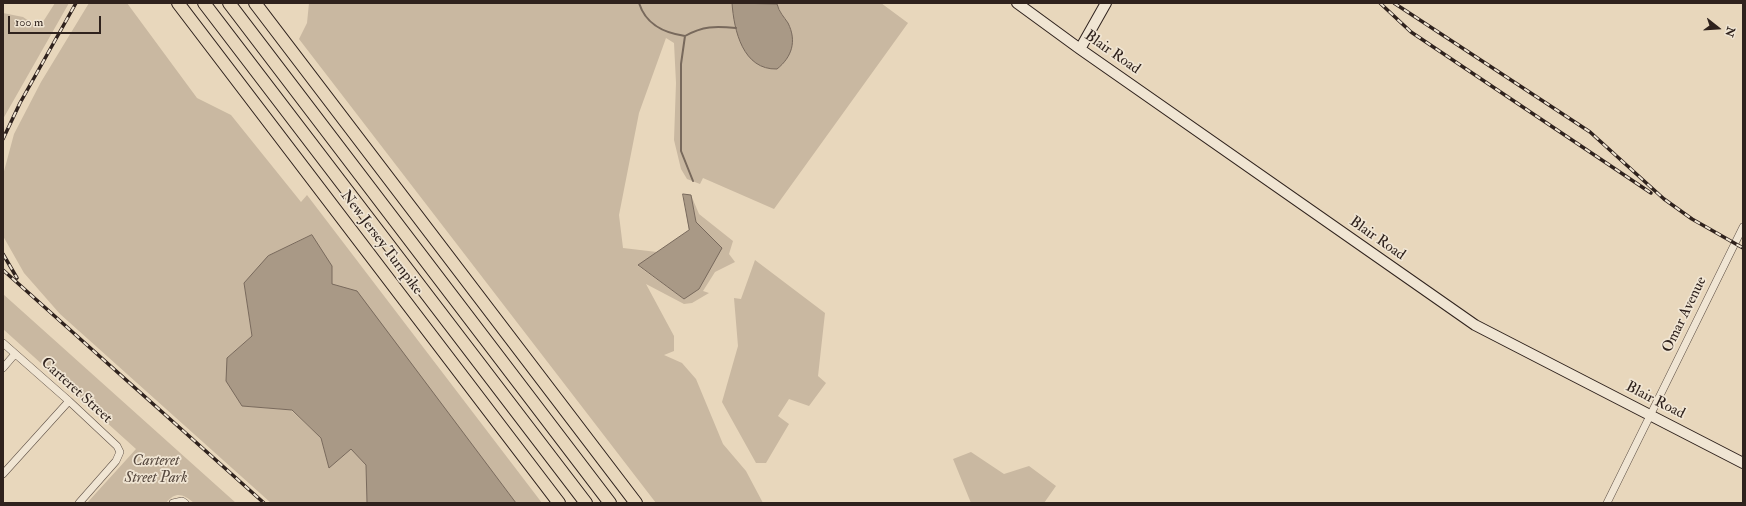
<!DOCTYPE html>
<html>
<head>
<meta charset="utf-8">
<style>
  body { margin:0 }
  #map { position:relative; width:1746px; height:506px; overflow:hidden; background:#e8d7bc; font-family:"IM FELL Double Pica",serif }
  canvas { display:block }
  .frame { position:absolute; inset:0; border:4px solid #2f221d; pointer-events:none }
  .north { position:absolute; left:1698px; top:8px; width:40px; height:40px; -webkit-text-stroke:3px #f0e5d3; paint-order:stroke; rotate:107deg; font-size:11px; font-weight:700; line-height:16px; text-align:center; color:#2f221d }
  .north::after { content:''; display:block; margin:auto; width:14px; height:18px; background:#2f221d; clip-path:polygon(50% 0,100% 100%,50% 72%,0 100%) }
  .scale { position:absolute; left:8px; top:16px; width:93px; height:18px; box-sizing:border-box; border:2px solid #2f221d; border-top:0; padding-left:5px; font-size:12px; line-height:14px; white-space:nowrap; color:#2f221d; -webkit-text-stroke:3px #f0e5d3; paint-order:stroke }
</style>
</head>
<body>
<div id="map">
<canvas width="1746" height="506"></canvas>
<div class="frame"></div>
<div class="north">N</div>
<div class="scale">100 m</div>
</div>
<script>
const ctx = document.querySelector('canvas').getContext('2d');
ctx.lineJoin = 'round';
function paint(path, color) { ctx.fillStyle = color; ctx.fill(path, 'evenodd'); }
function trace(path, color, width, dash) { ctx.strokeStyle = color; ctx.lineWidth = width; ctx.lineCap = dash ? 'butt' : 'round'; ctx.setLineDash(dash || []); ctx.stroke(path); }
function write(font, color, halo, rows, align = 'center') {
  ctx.font = font + ' "IM FELL Double Pica",serif'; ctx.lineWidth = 3.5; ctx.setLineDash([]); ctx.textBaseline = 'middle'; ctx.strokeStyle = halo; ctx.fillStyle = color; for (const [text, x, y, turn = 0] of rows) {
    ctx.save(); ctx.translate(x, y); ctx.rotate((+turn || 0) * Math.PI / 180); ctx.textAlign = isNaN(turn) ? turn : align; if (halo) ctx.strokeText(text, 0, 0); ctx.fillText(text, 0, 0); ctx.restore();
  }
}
const green = new Path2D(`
  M55,3H69L3,119V13L23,17L39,28Z
  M89,3H127L197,98L231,115L301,202L307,195L542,503H516L400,349L331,284L332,266L244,283L252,336L227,358L242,406L291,410L321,438L329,467L351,448L366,465L367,503H271L60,314L24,273L3,236V175L14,134L41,82Z
  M309,3H732L736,28L792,34C788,23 781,14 776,3H881L908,23L774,209L703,178L700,184L687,179L681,169L674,140L676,83L674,43L666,38L639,113L619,215L623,248L657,252L638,266L684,299L696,222L691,195L699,214L733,241L729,254L735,262L715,272L703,291L709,293L692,303L684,304L646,284L674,336V351L664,355L682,363L696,379L723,444L746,471L763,503H656L299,39L307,23Z
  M755,260L825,313L818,376L826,383L809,406L789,399L778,416L789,424L766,463H756L722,402L738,346L734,298L741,299Z
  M3,294L236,503H194C183,494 176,491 166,503H87L136,449L3,329Z
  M971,452L1004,474L1029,466L1056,486L1044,503H971L953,459Z`);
const water = new Path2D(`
  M732,3L777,4C779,12 784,17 788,23C797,41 792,57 777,69C743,70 734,31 732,3Z
  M683,194L691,195L696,222L722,248L699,289L684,299L638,265L689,230Z
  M312,235L332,266V284L357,291L516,503H367L366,465L351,449L329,468L321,438L292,410L242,406L226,381L227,358L252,336L244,283L268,256Z`);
const stream = new Path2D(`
  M639,3C646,25 664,33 685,36
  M693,181L681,151V64L685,36C703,26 715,26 736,28`);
const street = new Path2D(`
  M3,343L69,401L117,446L120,452L116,461L79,503
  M3,368L15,354
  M3,474L69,401
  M173,503L182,501L185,503
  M1607,503L1743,227`);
const secondary = new Path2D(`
  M1017,3L1080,49L1475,325L1743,463
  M1080,49L1106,3`);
const highway = new Path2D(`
  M178,3L559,503
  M204,3L586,503
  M229,3L610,503
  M255,3L636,503`);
const rail = new Path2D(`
  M1380,3L1411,32L1651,193
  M1394,3L1590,132L1664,199L1692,219L1743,248
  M3,139L20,103L76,3
  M3,254L17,278
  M3,270L264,503`);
const streetNames = [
  ["Blair Road",1112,53,35],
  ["Blair Road",1377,239,35],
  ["New Jersey Turnpike",381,243,53],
  ["Omar Avenue",1685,315,-64],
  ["Carteret Street",76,391,42],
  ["Blair Road",1655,401,27]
];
const parkNames = [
  ["Carteret",156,462],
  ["Street Park",156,479]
];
paint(green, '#c9b8a1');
paint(water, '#a99986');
trace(water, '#78695c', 1);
trace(stream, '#78695c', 2);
trace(street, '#5d4f45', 8);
trace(secondary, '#2f221d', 12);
trace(highway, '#2f221d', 14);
trace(street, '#f0e5d3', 7);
trace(secondary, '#f0e5d3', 10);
trace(highway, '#e8d7bc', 12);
trace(rail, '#2f221d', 3.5);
trace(rail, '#f0e5d3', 2, [6]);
write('15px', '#2f221d', '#f0e5d3', streetNames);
write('italic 15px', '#56483e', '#f0e5d3', parkNames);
</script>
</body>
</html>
